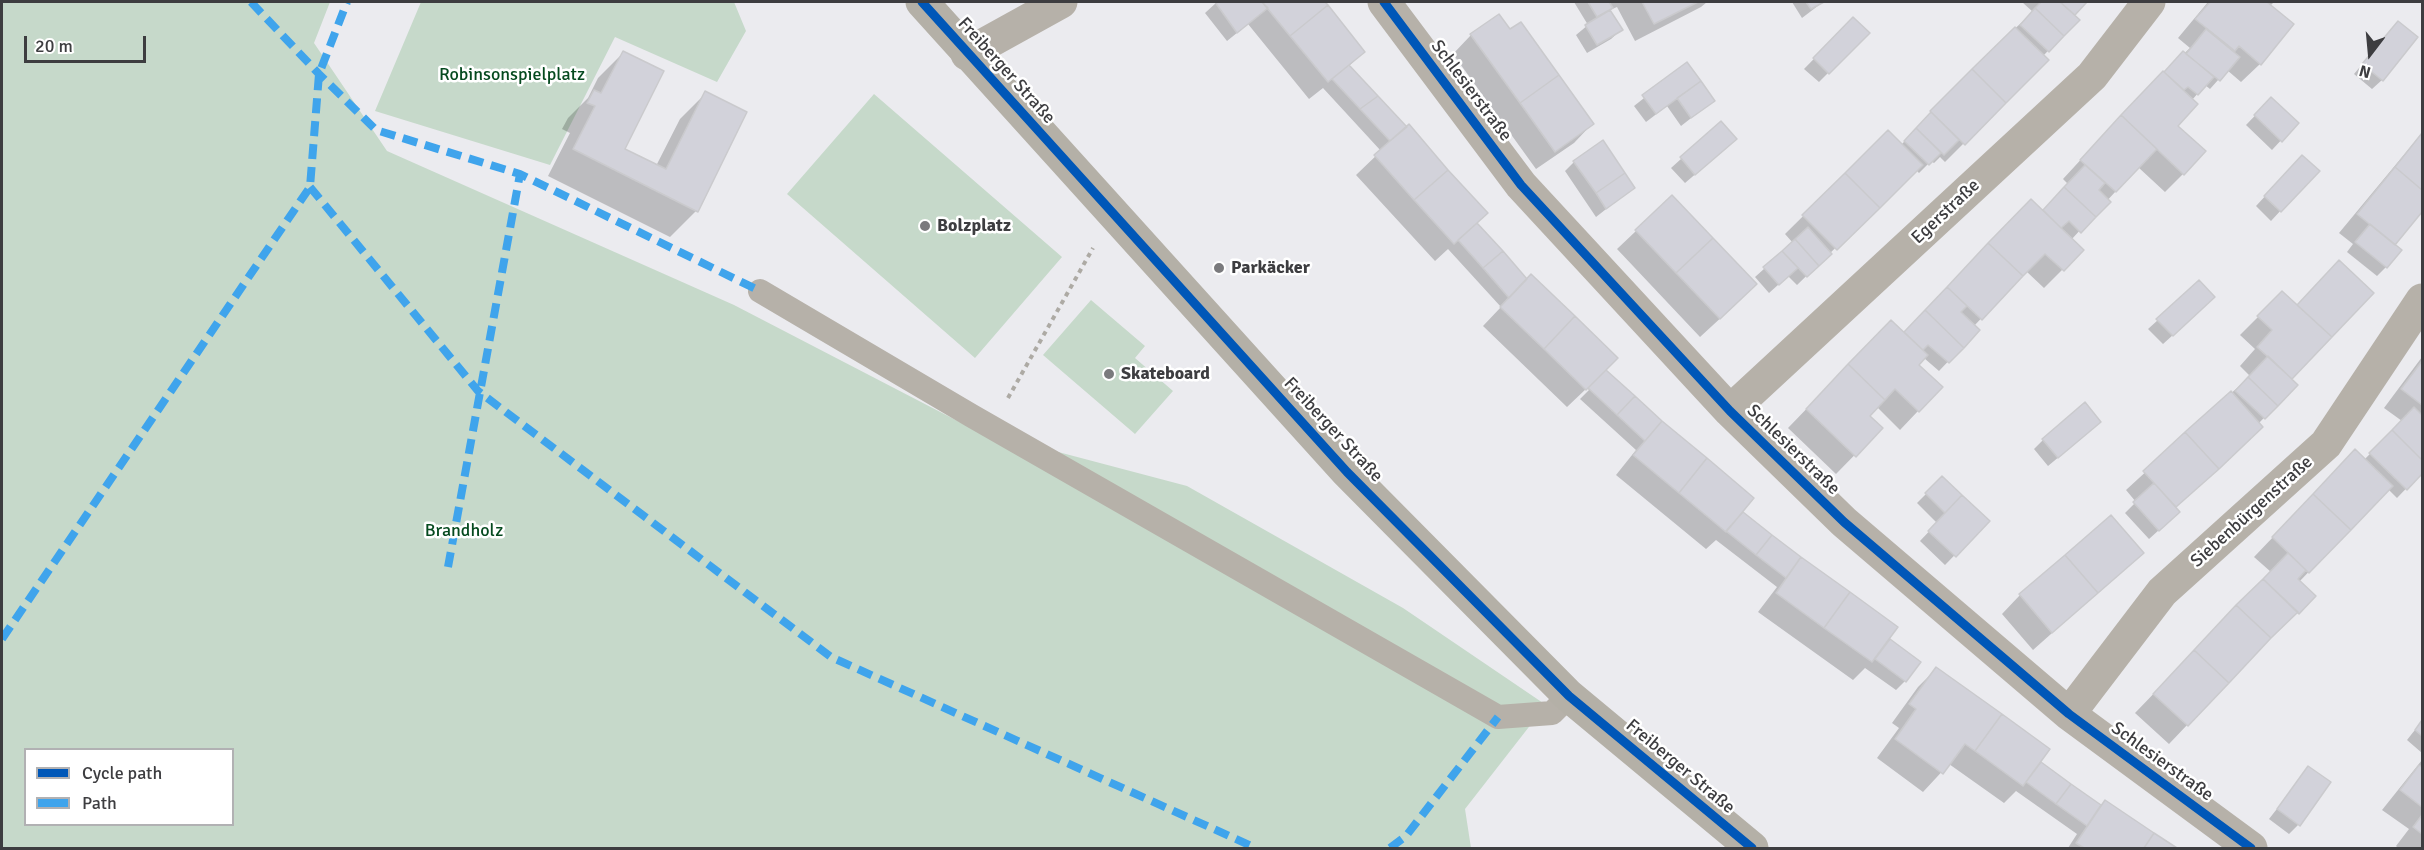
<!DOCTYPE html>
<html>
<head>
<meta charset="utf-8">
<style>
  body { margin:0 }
  #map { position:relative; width:2424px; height:850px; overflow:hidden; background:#ebebef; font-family:Signika,sans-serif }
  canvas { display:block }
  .frame { position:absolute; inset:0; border:3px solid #3d3d40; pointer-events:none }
  .legend { position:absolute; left:24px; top:748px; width:210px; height:78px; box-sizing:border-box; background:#fff; border:2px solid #b1b1b3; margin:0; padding:8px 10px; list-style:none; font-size:18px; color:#3d3d40 }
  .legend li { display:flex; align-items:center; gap:12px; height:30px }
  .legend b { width:30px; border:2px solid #b1b1b3 }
  .north { position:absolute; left:2340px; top:24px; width:60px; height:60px; -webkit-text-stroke:4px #fff; paint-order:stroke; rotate:196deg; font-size:16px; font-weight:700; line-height:24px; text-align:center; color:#3d3d40 }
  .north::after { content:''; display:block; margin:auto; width:21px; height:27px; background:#3d3d40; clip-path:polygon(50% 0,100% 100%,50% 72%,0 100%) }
  .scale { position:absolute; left:24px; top:36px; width:122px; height:27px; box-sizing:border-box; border:3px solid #3d3d40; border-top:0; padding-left:8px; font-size:18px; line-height:21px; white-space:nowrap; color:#3d3d40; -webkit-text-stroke:4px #fff; paint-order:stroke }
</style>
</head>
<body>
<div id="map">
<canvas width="2424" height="850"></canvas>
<div class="frame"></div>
<ul class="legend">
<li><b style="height:8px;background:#0057b8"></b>Cycle path</li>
<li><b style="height:8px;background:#3fa4ec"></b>Path</li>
</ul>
<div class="north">N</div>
<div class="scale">20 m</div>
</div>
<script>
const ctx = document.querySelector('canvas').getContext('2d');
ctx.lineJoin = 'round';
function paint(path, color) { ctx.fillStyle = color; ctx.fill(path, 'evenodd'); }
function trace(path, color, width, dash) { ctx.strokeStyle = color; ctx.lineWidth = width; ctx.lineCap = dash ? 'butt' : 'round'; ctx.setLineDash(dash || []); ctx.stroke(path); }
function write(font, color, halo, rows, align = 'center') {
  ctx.font = font + ' Signika,sans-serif'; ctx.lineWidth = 5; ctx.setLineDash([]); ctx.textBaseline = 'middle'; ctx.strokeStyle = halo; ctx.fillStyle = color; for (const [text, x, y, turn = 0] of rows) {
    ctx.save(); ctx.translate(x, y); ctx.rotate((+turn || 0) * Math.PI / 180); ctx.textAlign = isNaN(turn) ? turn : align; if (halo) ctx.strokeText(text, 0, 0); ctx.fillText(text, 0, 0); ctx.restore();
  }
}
const green = new Path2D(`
  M2,2H330L314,43L387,151L734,305L975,430L1187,486L1403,608L1546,705L1465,809L1471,848H2ZM26,750H232V824H26Z
  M421,2H734L746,31L717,82L615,37L550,165L375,111Z
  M874,94L1062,257L975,358L787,194Z
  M1091,300L1145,346L1135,358L1173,391L1135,434L1043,355Z`);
const shadow = new Path2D(`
  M1217,2H1324L1363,52L1349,66L1475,223L1604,370L1660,421L1735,519L1737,520L1743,514L1801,558L1883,646L1890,641L1905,681L1896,690L1865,668L1853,680L1758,612L1777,587L1716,540L1706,549L1616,475L1636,450L1580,399L1589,390L1587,388L1567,407L1483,326L1501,307L1448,249L1435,261L1356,175L1381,151L1323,88L1309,99L1248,24L1227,41L1205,13Z
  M1574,2H1707L1701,7L1635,41L1617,7L1610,10L1621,30L1611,39L1587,53L1576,35L1588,25Z
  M1792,2H1823L1802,18Z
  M2022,2H2085L2072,15L2078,20L2043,56L2047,60L1945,162L1940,157L1934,163L1931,161L1919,173L1916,170L1797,285L1788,276L1769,293L1755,277L1793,243L1785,234L1888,132L1901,145L1996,46L2033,12Z
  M2208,2H2274L2270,6L2260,64L2241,82L2227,70L2210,89L2205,85L2192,100L2176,126L2183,174L2165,192L2138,167L2071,240L2082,250L2044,288L2026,271L1974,326L1978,330L1939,371L1924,358L1917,365L1918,411L1900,430L1877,407L1868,416L1881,428L1836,474L1788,428L1873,340L1904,334L2012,219L2042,212L2068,184L2063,179L2144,91L2190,48L2178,38Z
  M1853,19L1868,33L1819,82L1804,69Z
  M2389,32L2382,80L2372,89L2354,74Z
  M1471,35L1592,124L1574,143L1536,169L1453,54Z
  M624,52L623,149L656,166L680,119L706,93L696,211L670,237L548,176L570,133L562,129L568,118L588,98L598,78Z
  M1687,64L1713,101L1681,126L1667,106L1646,122L1634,106Z
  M2271,99L2297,123L2272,150L2246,125Z
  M1721,123L1726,148L1685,183L1671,168Z
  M2422,133V210L2393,245L2386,267L2377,276L2347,252L2353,244L2339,233Z
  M1574,162L1633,188L1596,217L1565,171Z
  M2293,166L2317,171L2271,221L2256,206Z
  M1636,231L1737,303L1700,337L1617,249Z
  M2282,293L2296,306L2371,293L2290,380L2296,385L2258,424L2243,446L2175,508L2169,521L2149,539L2125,513L2136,502L2126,490L2250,376L2240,366L2255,349L2240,335Z
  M2204,307L2163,344L2148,329L2158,320Z
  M2422,357V472L2397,498L2388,489L2299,582L2266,642L2169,744L2135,713L2271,572L2254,557L2337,470L2364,460L2402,421L2384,408Z
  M2090,431L2048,466L2034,449L2043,440Z
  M1942,478L1988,521L1945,565L1920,541L1937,523L1917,503Z
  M2142,553L2033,650L2002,614L2020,595Z
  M1936,669L2037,768L2041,763L2101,806L2105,802L2174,848H2068L2077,834L2016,791L2004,803L1949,764L1923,792L1877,758L1899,728L1892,723L1918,687Z
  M2422,721V753L2407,740Z
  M2422,760V848H2398L2396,846L2409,829L2382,810Z
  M2309,768L2298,825L2289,834L2269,819Z`);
const building = new Path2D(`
  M1215,2H1262L1268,8L1237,33Z
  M1262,2H1325L1328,5L1290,36Z
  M1588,2H1609L1613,8L1597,17Z
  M1642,2H1698L1654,24Z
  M1806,2H1824L1811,9Z
  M2041,2H2060L2080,20L2064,36L2035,8Z
  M2060,2H2087L2075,15Z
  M2210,2H2267L2294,24L2261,65L2239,46L2235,51L2195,19Z
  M1328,5L1365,52L1328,82L1290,36Z
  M2035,8L2064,36L2049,52L2020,25Z
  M1610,10L1623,30L1597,45L1585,25Z
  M1499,14L1510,29L1521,22L1559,75L1520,103L1470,34Z
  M1853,17L1870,33L1829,74L1813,58Z
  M2398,21L2418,37L2383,81L2362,64Z
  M2015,27L2049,60L2006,103L1972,69Z
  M2206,29L2240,57L2220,81L2186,54Z
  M623,51L664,71L625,149L666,169L705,91L747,112L698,212L573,149L595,106L587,103L594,90L601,93Z
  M2183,51L2214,77L2198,95L2188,87L2184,90L2164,72Z
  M1687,62L1701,81L1656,114L1642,95Z
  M1349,65L1378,96L1360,109L1332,79Z
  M1972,69L2006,103L1965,145L1930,111Z
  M2163,71L2198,104L2178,126L2206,151L2184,175L2121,115Z
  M1559,75L1594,124L1555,152L1520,103Z
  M1701,81L1715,101L1691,118L1677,98Z
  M1378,96L1407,127L1390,141L1360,109Z
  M2271,97L2299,123L2282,142L2254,115Z
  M1931,112L1959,140L1944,155L1916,128Z
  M2121,115L2157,149L2116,192L2080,160Z
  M1721,121L1737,139L1695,175L1680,157Z
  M1409,124L1448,170L1414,200L1374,155Z
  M1916,128L1941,153L1929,165L1904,141Z
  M1888,130L1923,165L1880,208L1845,173Z
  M2422,133V190L2395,167Z
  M1603,140L1625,173L1596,193L1573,161Z
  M2302,155L2320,171L2281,212L2264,196Z
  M2085,165L2105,183L2099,190L2111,202L2096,217L2064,187Z
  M2395,167L2422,190V212L2395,245L2357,214Z
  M1448,170L1488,213L1454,244L1414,200Z
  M1625,173L1635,188L1606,209L1596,193Z
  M1845,173L1880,208L1837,250L1802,215Z
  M2064,187L2096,217L2081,233L2069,221L2061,228L2043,210Z
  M1672,195L1713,238L1676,273L1635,230Z
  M2031,199L2084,250L2064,271L2045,254L2023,276L1988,243Z
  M1477,223L1503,251L1483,268L1458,240Z
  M2370,224L2402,250L2387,268L2355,242Z
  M1808,227L1832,254L1819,266L1795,239Z
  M1713,238L1757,284L1720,319L1676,273Z
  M1795,239L1819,266L1807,277L1782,251Z
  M1988,243L2023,276L1982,320L1947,287Z
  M1503,251L1527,279L1509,298L1483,268Z
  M1782,251L1798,268L1779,285L1763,267Z
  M2339,260L2374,293L2332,337L2297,305Z
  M1531,274L1575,316L1544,349L1500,307Z
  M2199,280L2215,297L2173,336L2156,319Z
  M1947,287L1967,306L1961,312L1980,330L1964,348L1925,310Z
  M2282,291L2332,337L2292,379L2257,347L2272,330L2257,316Z
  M1925,310L1964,348L1949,363L1928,345L1923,350L1904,332Z
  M1575,316L1618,358L1586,390L1544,349Z
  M1891,320L1928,355L1919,365L1943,387L1919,412L1895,389L1885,400L1848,364Z
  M2268,356L2298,385L2278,406L2248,377Z
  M2422,361V405L2401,389Z
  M1848,364L1885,400L1870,416L1883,428L1856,457L1806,409Z
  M1606,370L1635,396L1617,415L1588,388Z
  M2248,377L2278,406L2265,419L2235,391Z
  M2231,391L2263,427L2219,469L2185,432Z
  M1635,396L1662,421L1645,441L1617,415Z
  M2085,402L2101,422L2058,458L2042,439Z
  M2414,407L2422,415V460L2392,430Z
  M1662,421L1707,458L1679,493L1633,455Z
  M2392,430L2422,460V474L2407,490L2369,453Z
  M2185,432L2219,469L2176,507L2143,471Z
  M2355,449L2393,486L2351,530L2313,494Z
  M1707,458L1754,498L1726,532L1679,493Z
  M1942,476L1962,495L1945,513L1925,493Z
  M2154,483L2180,512L2159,531L2133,502Z
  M2313,494L2351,530L2309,573L2272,537Z
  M1962,495L1990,521L1956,557L1928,531Z
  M1743,512L1772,535L1756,555L1726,531Z
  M2111,515L2144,553L2098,593L2065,555Z
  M1772,535L1801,557L1786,578L1756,555Z
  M2288,553L2306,570L2298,579L2316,596L2299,614L2263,579Z
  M2065,555L2098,593L2052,633L2019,594Z
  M1801,557L1850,592L1824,628L1776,593Z
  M2263,579L2298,612L2271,638L2236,605Z
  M1850,592L1898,627L1872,662L1824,628Z
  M2236,605L2271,638L2229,683L2194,650Z
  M1890,639L1921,662L1906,682L1875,659Z
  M2194,650L2229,683L2188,726L2153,694Z
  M1936,667L2002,714L1975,751L1965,744L1943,774L1895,739L1916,709L1909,704Z
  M2002,714L2050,749L2023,786L1975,751Z
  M2422,720V736L2415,730Z
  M2041,762L2071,784L2056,804L2026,782Z
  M2419,765L2422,767V807L2400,790Z
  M2308,766L2331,782L2300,826L2277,809Z
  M2071,784L2101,805L2087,826L2056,804Z
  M2105,800L2154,833L2144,848H2084L2076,843Z
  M2422,815V834L2413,827Z
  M2154,833L2177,848H2144Z`);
const path = new Path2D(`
  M1008,398L1093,248`);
const lane = new Path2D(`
  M760,291L972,416L1498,717L1552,713L1569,696`);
const street = new Path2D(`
  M1384,2L1521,185L1730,411L1844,522L2069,714L2251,848
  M967,54L1061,2
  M1730,411L2092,76L2149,2
  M2069,714L2162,592L2326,444L2422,300`);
const secondary = new Path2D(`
  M922,2L1347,472L1569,696L1752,848`);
const quiet = new Path2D(`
  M251,2L319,74L376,130L520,174L760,291
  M310,187L478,391L831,657L1256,848
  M448,567L520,174
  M2,639L310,187L319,74L347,2
  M1390,848L1406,836L1498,717`);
const cycleway = new Path2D(`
  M922,2L1347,472L1569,696L1752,848
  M1384,2L1521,185L1730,411L1844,522L2069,714L2251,848`);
const markers = [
  [925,226,6,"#7a7a7d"],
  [1219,268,6,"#7a7a7d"],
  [1109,374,6,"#7a7a7d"]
];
const streetNames = [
  ["Freiberger Straße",1006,71,48],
  ["Schlesierstraße",1471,91,53],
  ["Egerstraße",1946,212,-43],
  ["Freiberger Straße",1333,430,47],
  ["Schlesierstraße",1793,450,44],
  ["Siebenbürgenstraße",2252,512,-42],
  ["Schlesierstraße",2162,762,36],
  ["Freiberger Straße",1680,767,40]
];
const parkNames = [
  ["Robinsonspielplatz",512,75],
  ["Brandholz",464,531]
];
const poiNames = [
  ["Bolzplatz",937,226],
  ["Parkäcker",1231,268],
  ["Skateboard",1121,374]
];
paint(green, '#c6d9ca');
paint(shadow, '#0003');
paint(building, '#d2d2da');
trace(building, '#cacacd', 1.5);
trace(path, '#adaaa4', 4, [4.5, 4.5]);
trace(lane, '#b6b1a9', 24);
trace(street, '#b6b1a9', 33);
trace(secondary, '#b4b0a7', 33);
trace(quiet, '#3fa4ec', 8, [15, 8]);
trace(cycleway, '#0057b8', 9);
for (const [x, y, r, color] of markers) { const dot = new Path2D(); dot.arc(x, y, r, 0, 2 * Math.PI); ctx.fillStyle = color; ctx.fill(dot); trace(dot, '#fff', 2); }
write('18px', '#3d3d40', '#fff', streetNames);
write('18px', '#054a1f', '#fff', parkNames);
write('bold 18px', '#3d3d40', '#fff', poiNames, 'left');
</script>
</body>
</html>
